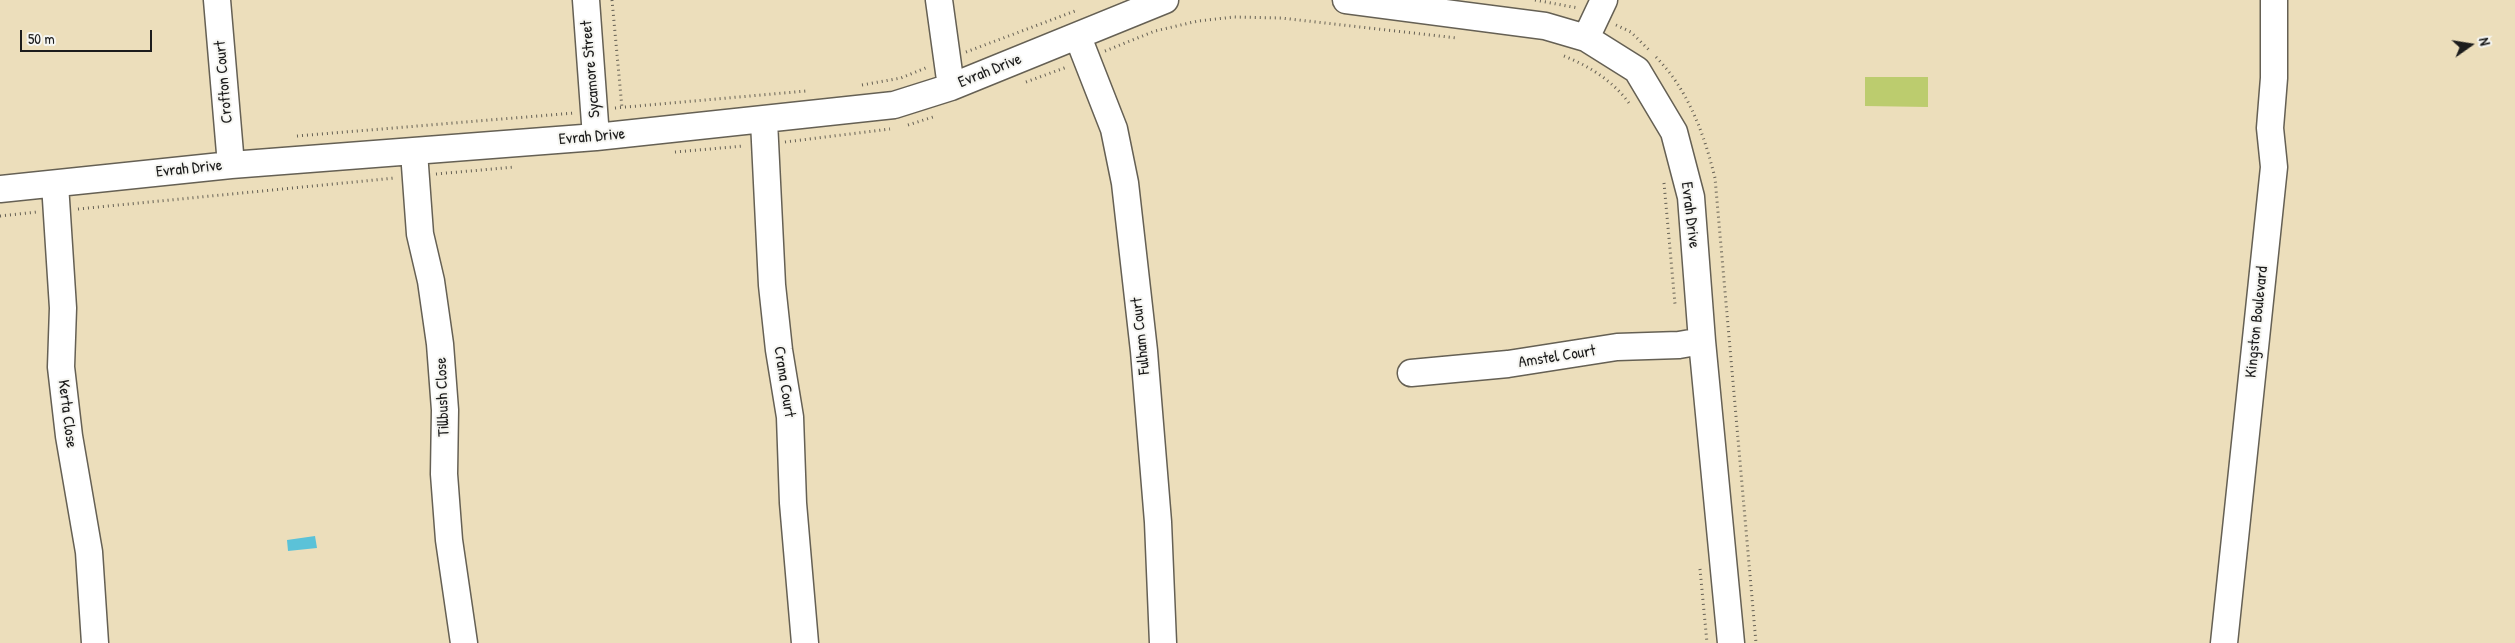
<!DOCTYPE html>
<html>
<head>
<meta charset="utf-8">
<style>
  body { margin:0 }
  #map { position:relative; width:2515px; height:643px; overflow:hidden; background:#ecdebb; font-family:"Patrick Hand",sans-serif }
  canvas { display:block }
  .north { position:absolute; left:2445px; top:20px; width:50px; height:50px; -webkit-text-stroke:4px #f6f6f2; paint-order:stroke; rotate:77deg; font-size:14px; font-weight:700; line-height:20px; text-align:center; color:#1c1c1c }
  .north::after { content:''; display:block; margin:auto; width:18px; height:22px; background:#1c1c1c; clip-path:polygon(50% 0,100% 100%,50% 72%,0 100%) }
  .scale { position:absolute; left:20px; top:30px; width:132px; height:22px; box-sizing:border-box; border:2px solid #1c1c1c; border-top:0; padding-left:6px; font-size:15px; line-height:18px; white-space:nowrap; color:#1c1c1c; -webkit-text-stroke:4px #f6f6f2; paint-order:stroke }
</style>
</head>
<body>
<div id="map">
<canvas width="2515" height="643"></canvas>
<div class="north">N</div>
<div class="scale">50 m</div>
</div>
<script>
const ctx = document.querySelector('canvas').getContext('2d');
ctx.lineJoin = 'round';
function paint(path, color) { ctx.fillStyle = color; ctx.fill(path, 'evenodd'); }
function trace(path, color, width, dash) { ctx.strokeStyle = color; ctx.lineWidth = width; ctx.lineCap = dash ? 'butt' : 'round'; ctx.setLineDash(dash || []); ctx.stroke(path); }
function write(font, color, halo, rows, align = 'center') {
  ctx.font = font + ' "Patrick Hand",sans-serif'; ctx.lineWidth = 4; ctx.setLineDash([]); ctx.textBaseline = 'middle'; ctx.strokeStyle = halo; ctx.fillStyle = color; for (const [text, x, y, turn = 0] of rows) {
    ctx.save(); ctx.translate(x, y); ctx.rotate((+turn || 0) * Math.PI / 180); ctx.textAlign = isNaN(turn) ? turn : align; if (halo) ctx.strokeText(text, 0, 0); ctx.fillText(text, 0, 0); ctx.restore();
  }
}
const green = new Path2D(`
  M1865,77H1928V107L1865,106Z`);
const water = new Path2D(`
  M315,536L317,548L288,551L287,540Z`);
const path = new Path2D(`
  M612,0L622,108
  M1535,0L1578,8
  M1616,25L1631,32L1650,51
  M1105,51L1155,31L1198,21L1234,17L1281,18L1457,38
  M966,52L1075,11
  M1564,56C1589,66 1613,81 1629,103
  M1656,57C1689,91 1704,134 1715,178L1756,643
  M1026,82L1067,67
  M862,85L901,78L928,67
  M615,108L806,91
  M908,125L933,117
  M297,136L574,113
  M785,142L890,129
  M675,152L744,146
  M436,174L515,167
  M1664,183L1675,304
  M78,209L395,178
  M0,216L37,212
  M1700,569L1707,643`);
const minor = new Path2D(`
  M217,0L231,165
  M586,0L596,137
  M939,0L951,87
  M1346,0L1545,26L1586,38L1637,70L1674,132L1691,197L1702,341L1731,643
  M1078,37L1114,129L1125,183L1144,351L1158,522L1163,643
  M1586,38L1604,0
  M764,121L772,285L779,350L790,417L793,503L805,643
  M414,152L420,234L431,281L440,344L445,410L444,474L449,540L464,643
  M55,184L63,308L61,367L69,436L89,552L95,643
  M0,189L231,165L596,137L894,105L951,87L1165,0
  M1411,373L1508,364L1617,347L1679,345L1702,341
  M2224,643L2274,167L2270,128L2274,78V0`);
const streetNames = [
  ["Sycamore Street",591,69,-95],
  ["Evrah Drive",990,71,-22],
  ["Crofton Court",224,82,-95],
  ["Evrah Drive",592,137,-5],
  ["Evrah Drive",189,169,-6],
  ["Evrah Drive",1690,215,83],
  ["Kingston Boulevard",2257,322,-84],
  ["Fulham Court",1141,336,-96],
  ["Amstel Court",1557,357,-9],
  ["Crana Court",784,382,81],
  ["Tillbush Close",443,397,-92],
  ["Kerta Close",67,414,83]
];
paint(green, '#bccc6e');
paint(water, '#5bc2d8');
trace(minor, '#656054', 29);
trace(path, '#656054', 3, [1, 4]);
trace(minor, '#fff', 26);
write('16px', '#1c1c1c', '#f6f6f2', streetNames);
</script>
</body>
</html>
